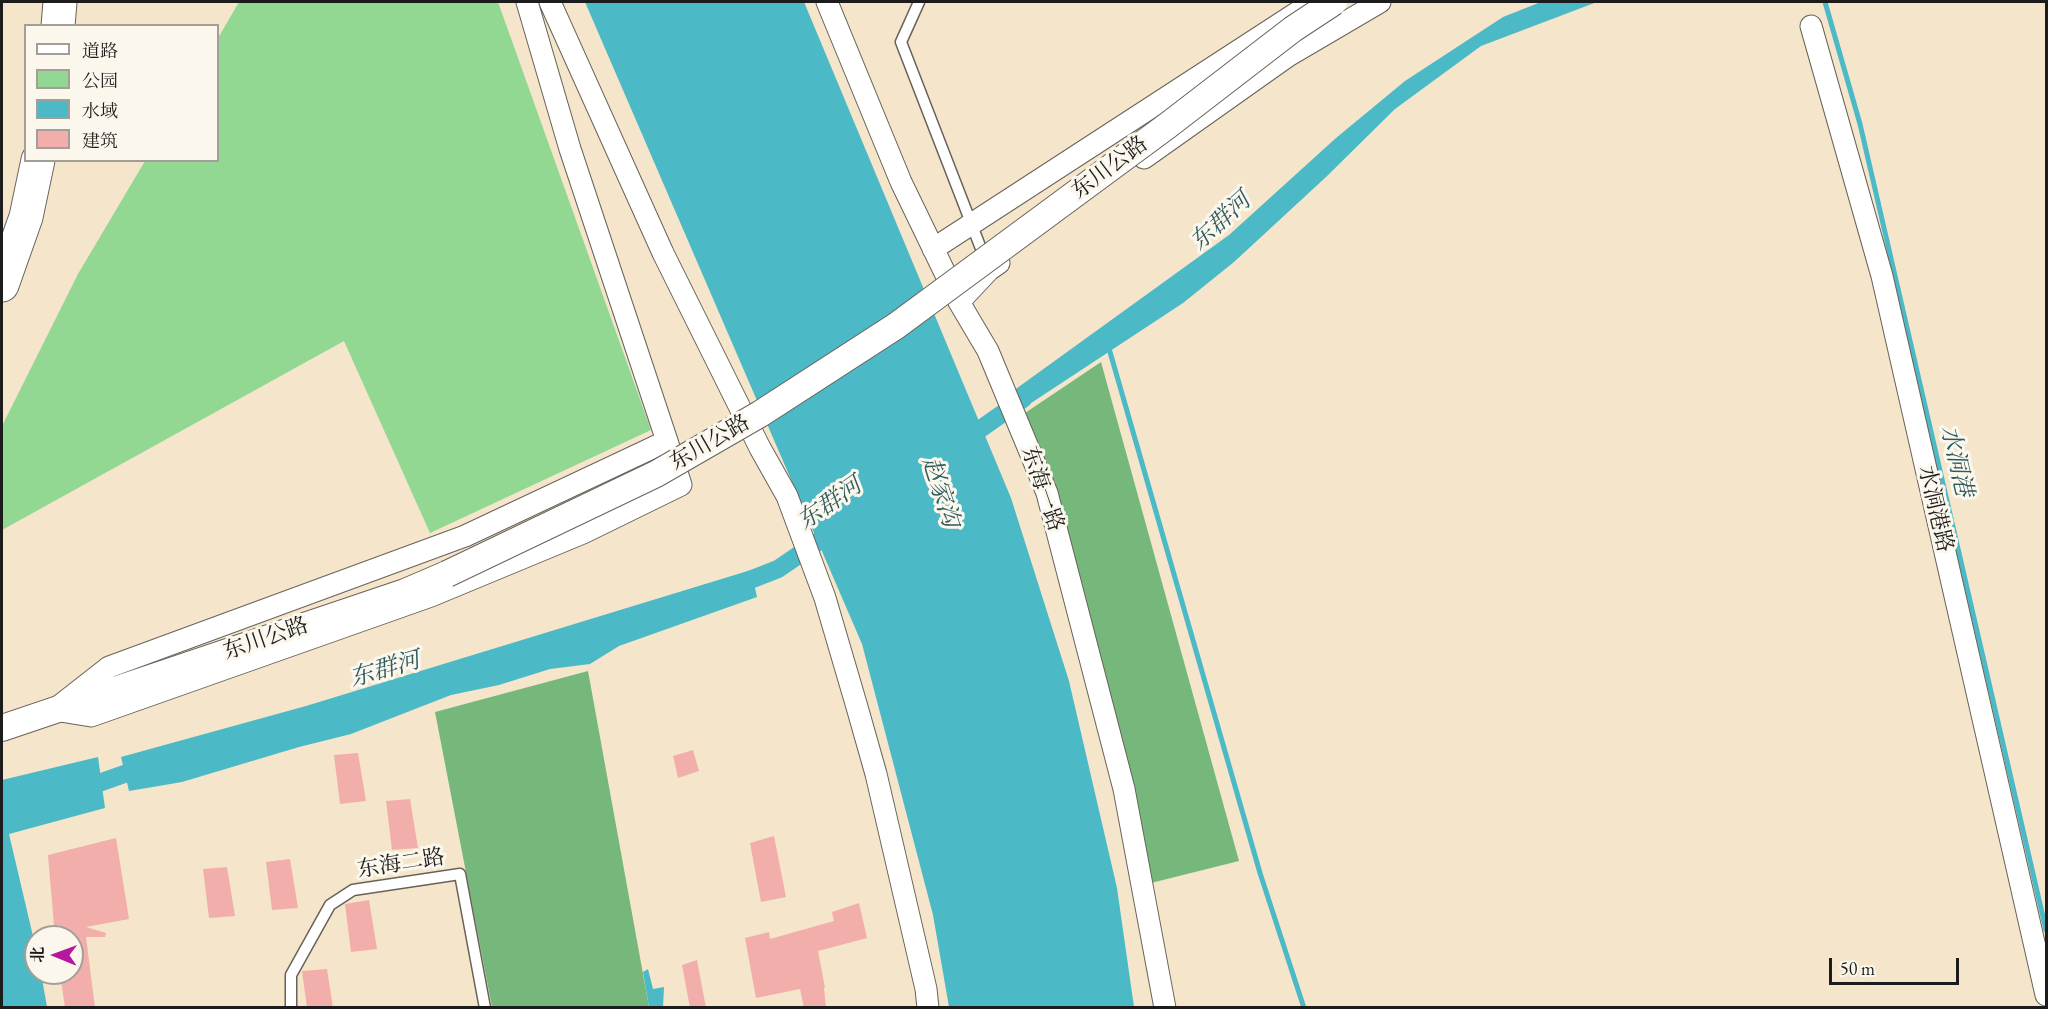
<!DOCTYPE html>
<html>
<head>
<meta charset="utf-8">
<style>
  body { margin:0 }
  #map { position:relative; width:2048px; height:1009px; overflow:hidden; background:#f4e5cb; font-family:"EB Garamond","Noto Serif SC",serif }
  canvas { display:block }
  .frame { position:absolute; inset:0; border:3px solid #1c1c1c; pointer-events:none }
  .legend { position:absolute; left:24px; top:24px; width:195px; height:138px; box-sizing:border-box; background:#fbf7ec; border:2px solid #a29f99; margin:0; padding:8px 10px; list-style:none; font-size:18px; color:#1c1c1c }
  .legend li { display:flex; align-items:center; gap:12px; height:30px }
  .legend b { width:30px; border:2px solid #a29f99 }
  .north { position:absolute; left:24px; top:925px; width:60px; height:60px; box-sizing:border-box; background:#fbf7ec; border:2px solid #a29f99; border-radius:50%; rotate:271deg; font-size:16px; font-weight:700; line-height:24px; text-align:center; color:#1c1c1c }
  .north::after { content:''; display:block; margin:auto; width:21px; height:27px; background:#b5179e; clip-path:polygon(50% 0,100% 100%,50% 72%,0 100%) }
  .scale { position:absolute; left:1829px; top:958px; width:130px; height:27px; box-sizing:border-box; border:3px solid #1c1c1c; border-top:0; padding-left:8px; font-size:18px; line-height:21px; white-space:nowrap; color:#1c1c1c; -webkit-text-stroke:4px #fbf7ec; paint-order:stroke }
</style>
</head>
<body>
<div id="map">
<canvas width="2048" height="1009"></canvas>
<div class="frame"></div>
<ul class="legend">
<li><b style="height:8px;background:#fff"></b>道路</li>
<li><b style="height:16px;background:#93d892"></b>公园</li>
<li><b style="height:16px;background:#4bb9c6"></b>水域</li>
<li><b style="height:16px;background:#f2aeab"></b>建筑</li>
</ul>
<div class="north">北</div>
<div class="scale">50 m</div>
</div>
<script>
const ctx = document.querySelector('canvas').getContext('2d');
ctx.lineJoin = 'round';
function paint(path, color) { ctx.fillStyle = color; ctx.fill(path, 'evenodd'); }
function trace(path, color, width, dash) { ctx.strokeStyle = color; ctx.lineWidth = width; ctx.lineCap = dash ? 'butt' : 'round'; ctx.setLineDash(dash || []); ctx.stroke(path); }
function write(font, color, halo, rows, align = 'center') {
  ctx.font = font + ' "EB Garamond","Noto Serif SC",serif'; ctx.lineWidth = 6; ctx.setLineDash([]); ctx.textBaseline = 'middle'; ctx.strokeStyle = halo; ctx.fillStyle = color; for (const [text, x, y, turn = 0] of rows) {
    ctx.save(); ctx.translate(x, y); ctx.rotate((+turn || 0) * Math.PI / 180); ctx.textAlign = isNaN(turn) ? turn : align; if (halo) ctx.strokeText(text, 0, 0); ctx.fillText(text, 0, 0); ctx.restore();
  }
}
const green = new Path2D(`
  M239,2H498L651,430L430,533L344,341L2,530V426L78,274L145,161L218,160V38Z`);
const forest = new Path2D(`
  M1101,362L1239,861L1151,883L1025,413Z
  M588,671L649,1007H492L435,712Z`);
const water = new Path2D(`
  M585,2H804L1011,498L1069,681L1117,888L1134,1007H949L933,915L862,644Z
  M1541,2H1597L1481,46L1395,109L1326,177L1234,262L1183,303L1019,411L1013,391L1229,235L1336,138L1405,81L1503,17Z
  M751,570L757,597L619,646L590,664L550,669L499,685L451,695L351,734L299,747L182,782L129,791L121,757L306,706Z
  M98,757L105,808L9,834L36,949V973H41L47,1007H2V780Z
  M648,969L653,989L664,987L663,1007H649L643,972Z`);
const stream = new Path2D(`
  M1825,2L1860,124L2046,930
  M1108,345L1260,873L1304,1008`);
const canal = new Path2D(`
  M962,442L1023,399
  M732,587L778,569L838,528
  M79,790L147,766`);
const building = new Path2D(`
  M693,750L699,771L678,778L673,756Z
  M358,753L366,801L340,804L334,755Z
  M410,799L418,848L392,850L386,801Z
  M774,836L786,897L761,902L750,843Z
  M116,838L129,919L86,927L106,933L105,937H86L95,1008H65L60,973H72V937H55L48,855Z
  M290,859L298,908L272,910L266,862Z
  M227,867L235,916L209,918L203,869Z
  M369,900L377,949L351,952L345,904Z
  M859,903L867,938L818,951L825,988H824L826,1008H804L800,989L756,998L745,938L769,932L770,939L834,921L832,912Z
  M697,960L706,1008H690L682,965Z
  M327,969L333,1008H307L302,971Z`);
const service = new Path2D(`
  M919,2L901,42L985,259
  M291,1008V975L330,905L353,890L460,874L485,1008`);
const minor = new Path2D(`
  M527,2L570,149L667,441L681,485L583,533L431,596L91,716L54,710L109,667L465,536L667,441
  M550,2L663,253L760,448L787,496L825,598L857,707L876,774L926,989L928,1008
  M827,2L901,182L959,302L988,351L1047,493L1124,789L1165,1008
  M1811,26L1882,276L2046,995
  M1144,158L1288,56L1380,2
  M933,249L1301,10
  M959,302L989,270L999,263`);
const tertiary = new Path2D(`
  M2,728L405,592L447,574`);
const motorway = new Path2D(`
  M58,26L60,2
  M2,285L26,217L38,160`);
const tertiaryBridge = new Path2D(`
  M447,574L656,474L760,414L896,326L1167,126L1293,29L1334,2`);
const streetNames = [
  ["东川公路",1110,168,-37],
  ["东川公路",710,443,-30],
  ["东海一路",1042,489,71],
  ["水洞港路",1935,509,77],
  ["东川公路",266,639,-19],
  ["东海二路",401,864,-9]
];
const waterNames = [
  ["东群河",1221,222,-43],
  ["水洞港",1956,461,77],
  ["赵家沟",940,492,72],
  ["东群河",830,504,-35],
  ["东群河",385,670,-16]
];
paint(green, '#93d892');
paint(forest, '#76b87c');
paint(water, '#4bb9c6');
trace(stream, '#4bb9c6', 5);
trace(canal, '#4bb9c6', 18);
paint(building, '#f2aeab');
trace(service, '#686259', 13);
trace(minor, '#686259', 23);
trace(tertiary, '#686259', 28);
trace(motorway, '#686259', 35);
trace(service, '#fff', 10);
trace(minor, '#fff', 21);
trace(tertiary, '#fff', 26);
trace(motorway, '#fff', 33);
trace(tertiaryBridge, '#686259', 28, []);
trace(tertiaryBridge, '#fff', 26);
write('22px', '#1c1c1c', '#fbf7ec', streetNames);
write('italic 24px', '#2f5b60', '#fbf7ec', waterNames);
</script>
</body>
</html>
